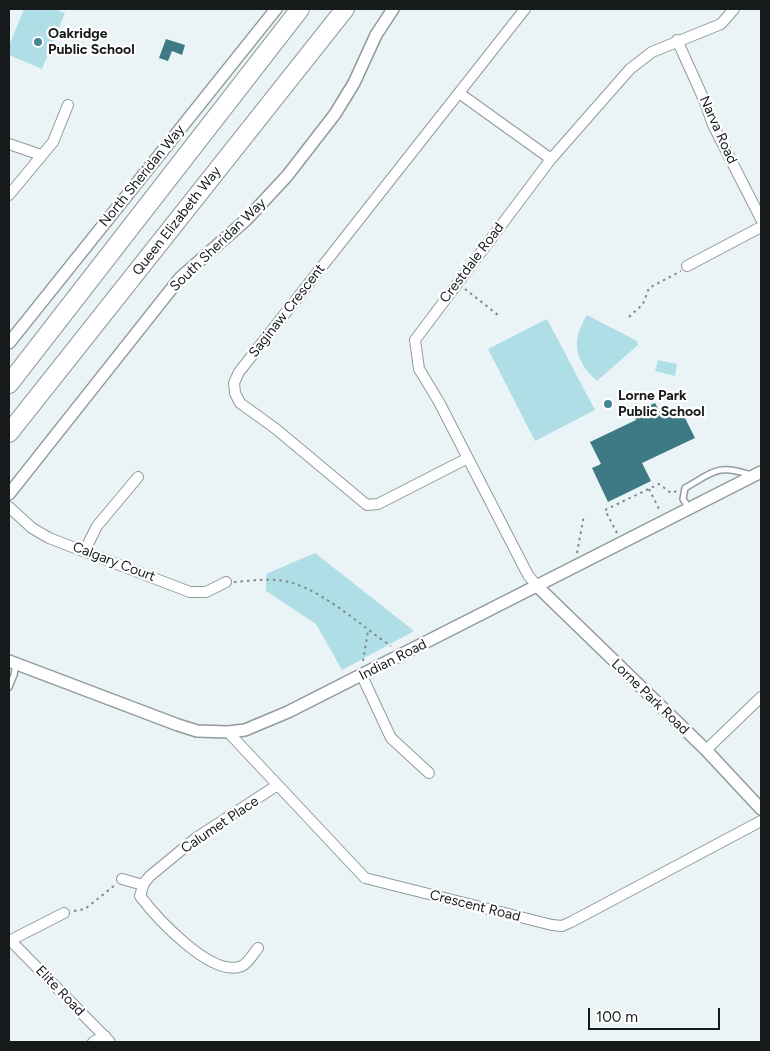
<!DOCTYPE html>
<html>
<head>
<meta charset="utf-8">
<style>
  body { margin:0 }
  #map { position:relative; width:770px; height:1051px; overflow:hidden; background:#eaf4f6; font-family:Figtree,sans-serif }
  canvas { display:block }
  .frame { position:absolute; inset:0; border:10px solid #161a1a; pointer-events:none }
  .scale { position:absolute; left:588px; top:1008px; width:132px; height:22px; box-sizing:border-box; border:2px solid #161a1a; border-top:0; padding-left:6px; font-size:15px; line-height:18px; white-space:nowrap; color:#161a1a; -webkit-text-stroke:4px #fff; paint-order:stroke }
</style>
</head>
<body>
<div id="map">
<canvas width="770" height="1051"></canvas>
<div class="frame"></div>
<div class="scale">100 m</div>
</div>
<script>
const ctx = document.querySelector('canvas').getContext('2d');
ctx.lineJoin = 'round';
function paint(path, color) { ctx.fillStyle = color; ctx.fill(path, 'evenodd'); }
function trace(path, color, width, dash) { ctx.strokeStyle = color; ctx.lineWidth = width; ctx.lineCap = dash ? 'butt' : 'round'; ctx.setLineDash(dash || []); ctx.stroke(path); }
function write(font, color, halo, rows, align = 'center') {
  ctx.font = font + ' Figtree,sans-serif'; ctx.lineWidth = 4.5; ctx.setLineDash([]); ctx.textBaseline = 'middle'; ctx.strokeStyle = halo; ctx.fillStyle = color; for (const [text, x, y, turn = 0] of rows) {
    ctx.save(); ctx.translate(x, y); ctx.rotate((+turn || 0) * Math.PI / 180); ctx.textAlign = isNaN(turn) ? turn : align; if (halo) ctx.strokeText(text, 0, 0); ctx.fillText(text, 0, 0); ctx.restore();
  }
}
const green = new Path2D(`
  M24,9H54L65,13L42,69L9,55V46Z
  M587,315L637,341L638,345L597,381C574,360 571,341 587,315Z
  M547,319L595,410L535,441L488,349Z
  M658,360L677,364L675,376L655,371Z
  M315,553L414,631L342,670L316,624L266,591V574Z`);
const building = new Path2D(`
  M166,39L185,45L182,55L172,51L168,61L159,58Z
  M655,403L662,416L680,408L695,438L642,463L651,481L608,502L592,468L601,464L590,442L636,420L633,413Z`);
const path = new Path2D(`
  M465,289L498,315
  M629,317L643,304L649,288L681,271
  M649,489L660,511
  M617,533L605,510L659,484L671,493L677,491
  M577,553L584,515
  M234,582C248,581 262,579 276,580C315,582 359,625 391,646
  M363,661L368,631
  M74,911L85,909L115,885`);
const service = new Path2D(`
  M689,508L683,499L685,488C715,471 717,464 751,475
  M9,687L14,675L16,664`);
const minor = new Path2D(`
  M677,40L705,102L713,125L761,219
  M459,93L551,159
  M9,144L41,155
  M9,195L53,142L68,105
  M687,266L761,227
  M468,458L378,504L367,505L276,429L240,403L235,393L234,383L239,372L525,9
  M9,507L32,528L49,538L190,592H206L226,582
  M85,550L97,526L138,477
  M537,586L528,575L439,402L419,369L415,340L551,159L630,69L652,52L721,24L734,9
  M362,676L391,738L429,773
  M228,732L365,878L552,925L562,926L571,922L761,821
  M706,750L761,697
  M122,879L143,885
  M10,940L110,1042
  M9,941L64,913
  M258,948C253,954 249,962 242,966C212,979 156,917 140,896L144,883L150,876L196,838L276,786
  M93,1042L105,1036`);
const tertiary = new Path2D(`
  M9,343L276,9
  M9,494L180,278L247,219L287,176L335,114L354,83L376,35L393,9
  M537,586L706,750L761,809
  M9,661L178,725L197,731L228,732L245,730L288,712L761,472`);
const motorway = new Path2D(`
  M9,384L300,9
  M9,433L345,9`);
const markers = [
  [38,42,5,"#428793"],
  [608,404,5,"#428793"]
];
const poiNames = [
  ["Oakridge",48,34],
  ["Public School",48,50],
  ["Lorne Park",618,396],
  ["Public School",618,412]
];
const streetNames = [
  ["Narva Road",718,130,66],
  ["North Sheridan Way",142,176,-51],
  ["Queen Elizabeth Way",177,221,-52],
  ["South Sheridan Way",218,245,-44],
  ["Crestdale Road",472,263,-53],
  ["Saginaw Crescent",287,311,-52],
  ["Calgary Court",114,562,21],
  ["Indian Road",393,660,-27],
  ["Lorne Park Road",650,697,44],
  ["Calumet Place",220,825,-34],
  ["Crescent Road",475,906,14],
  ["Elite Road",60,991,46]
];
paint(green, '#afdee7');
paint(building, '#3d7a84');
trace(service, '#919a9c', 8);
trace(minor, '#919a9c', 12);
trace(tertiary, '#919a9c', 14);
trace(motorway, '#919a9c', 20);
trace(path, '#81888a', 2, [2.5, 4]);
trace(service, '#fff', 5);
trace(minor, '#fff', 10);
trace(tertiary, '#fff', 11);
trace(motorway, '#fff', 18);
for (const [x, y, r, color] of markers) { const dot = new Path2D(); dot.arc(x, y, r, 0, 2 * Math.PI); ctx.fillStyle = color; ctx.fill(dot); trace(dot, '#fff', 2); }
write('bold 14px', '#161a1a', '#fff', poiNames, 'left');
write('14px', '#161a1a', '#fff', streetNames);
</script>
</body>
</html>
